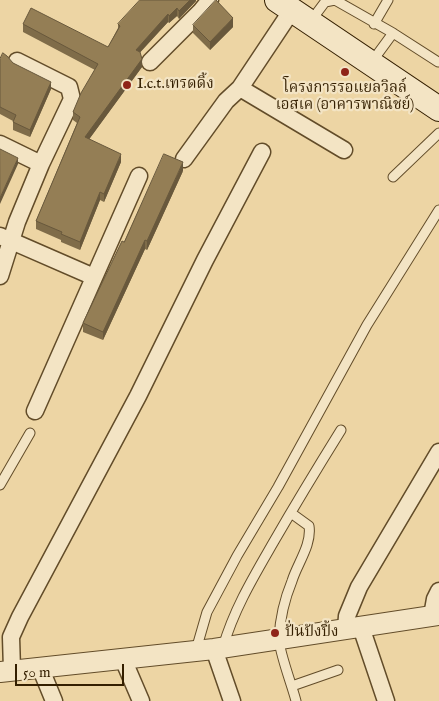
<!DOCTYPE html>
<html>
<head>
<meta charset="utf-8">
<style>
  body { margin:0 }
  #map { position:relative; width:439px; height:701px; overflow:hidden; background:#edd5a4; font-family:"IM FELL English",serif }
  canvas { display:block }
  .scale { position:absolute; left:15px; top:664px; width:109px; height:22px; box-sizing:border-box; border:2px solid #341f00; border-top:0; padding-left:6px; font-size:15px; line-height:18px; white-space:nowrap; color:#341f00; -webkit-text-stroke:4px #f3e4c4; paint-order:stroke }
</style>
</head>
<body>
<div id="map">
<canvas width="439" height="701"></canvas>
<div class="scale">50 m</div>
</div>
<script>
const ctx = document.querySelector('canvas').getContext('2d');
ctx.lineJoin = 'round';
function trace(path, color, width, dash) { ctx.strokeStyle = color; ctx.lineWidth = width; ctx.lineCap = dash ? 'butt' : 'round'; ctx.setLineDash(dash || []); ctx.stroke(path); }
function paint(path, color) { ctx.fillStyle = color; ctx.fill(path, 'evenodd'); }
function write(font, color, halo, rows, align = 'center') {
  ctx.font = font + ' "IM FELL English","Noto Serif Thai",serif'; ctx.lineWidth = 4.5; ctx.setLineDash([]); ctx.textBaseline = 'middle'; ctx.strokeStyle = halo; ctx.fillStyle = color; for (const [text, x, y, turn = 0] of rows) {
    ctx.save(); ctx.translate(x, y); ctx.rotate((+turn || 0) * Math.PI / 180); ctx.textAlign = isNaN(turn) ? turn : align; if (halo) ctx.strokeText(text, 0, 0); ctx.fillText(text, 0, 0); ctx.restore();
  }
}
const service = new Path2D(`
  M310,22L325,2L335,0L393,33L438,62
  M374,24L388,0
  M371,63L393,33
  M393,177L439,133
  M0,485L30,433
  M291,513L309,526C312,545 297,564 292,581C285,598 280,619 279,638C278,649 293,688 296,701
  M223,647C234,609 254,576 273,543C295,505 318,467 341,430
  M196,650L207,612L237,556L278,487L367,325L439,210
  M292,686L338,670`);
const minor = new Path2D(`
  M292,10L240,88L344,150
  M150,62L200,12L210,0
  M0,144L41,164
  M184,159L226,101L240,88
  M0,236L94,277
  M0,276L17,222L41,164L72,99L69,87L17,61
  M35,411L139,176
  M432,616L435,599L439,591
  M361,627L386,701
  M346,629L347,616L359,587L439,452
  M214,649L232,701
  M123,659L141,701
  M40,667L54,701
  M12,670L11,637L20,617L138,396L205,260L262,152`);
const tertiary = new Path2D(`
  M0,672L214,649L439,615`);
const secondary = new Path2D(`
  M277,0L439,109`);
const wall = new Path2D(`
  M196,0V1L179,19L177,16L169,23L168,22L140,52L142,67L89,139L121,162L104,202L100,200L80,250L61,242V240L36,229V221L77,123L73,120V112L95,70L23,32V24L108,47L118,28V24Z
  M193,25L233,27L210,50L193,33Z
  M0,59L13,63L51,89L30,137L13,130V121L0,114Z
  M183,171L147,250L145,249L103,340L83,332V323L124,242Z`);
const shadedWall = new Path2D(`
  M190,0H196V1L179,19V11Z
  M177,8V16L169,23V16Z
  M168,14V22L136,57V50Z
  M233,18V27L210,50V42Z
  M142,59V67L85,145V137Z
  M51,82V89L30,137V130Z
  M121,154V162L104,202V194Z
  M18,158V164L0,204V198Z
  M183,162V171L147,250V241Z
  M100,192V200L80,250V242Z
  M145,240V249L103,340V332Z`);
const building = new Path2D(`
  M140,0H190L179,11L177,8L169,16L168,14L136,50L140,52L142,59L85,137L121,154L104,194L100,192L80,242L61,234L62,232L36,221L80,117L73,112L81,93L98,64L23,24L31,8L108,47L120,26L118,24Z
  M216,0L233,18L210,42L193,25Z
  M3,53L7,56L13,63L51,82L30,130L13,122L16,115L0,107V59Z
  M0,149L18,158L0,198Z
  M164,154L183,162L147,241L145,240L103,332L83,323L122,241L124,242Z`);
const markers = [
  [345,72,5,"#8f2418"],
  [127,85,5,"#8f2418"],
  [275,633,5,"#8f2418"]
];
const poiNames = [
  ["I.c.t.เทรดดิ้ง",137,85],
  ["โครงการรอแยลวิลล์",345,89,"center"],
  ["เอสเค (อาคารพาณิชย์)",345,106,"center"],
  ["ปั่นปังปิ้ง",285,633]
];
trace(service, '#624c29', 11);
trace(minor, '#624c29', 19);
trace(tertiary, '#624c29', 22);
trace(secondary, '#341f00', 26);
trace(service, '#f3e4c4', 9);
trace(minor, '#f3e4c4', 16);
trace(tertiary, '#f3e4c4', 20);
trace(secondary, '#f3e4c4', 24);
paint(wall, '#7f6c49');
paint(shadedWall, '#68583c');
paint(building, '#947e55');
trace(building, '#68583c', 1);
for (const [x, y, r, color] of markers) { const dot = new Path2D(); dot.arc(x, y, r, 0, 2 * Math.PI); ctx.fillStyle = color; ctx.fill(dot); trace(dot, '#f3e4c4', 2); }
write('15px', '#341f00', '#f3e4c4', poiNames, 'left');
</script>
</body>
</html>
